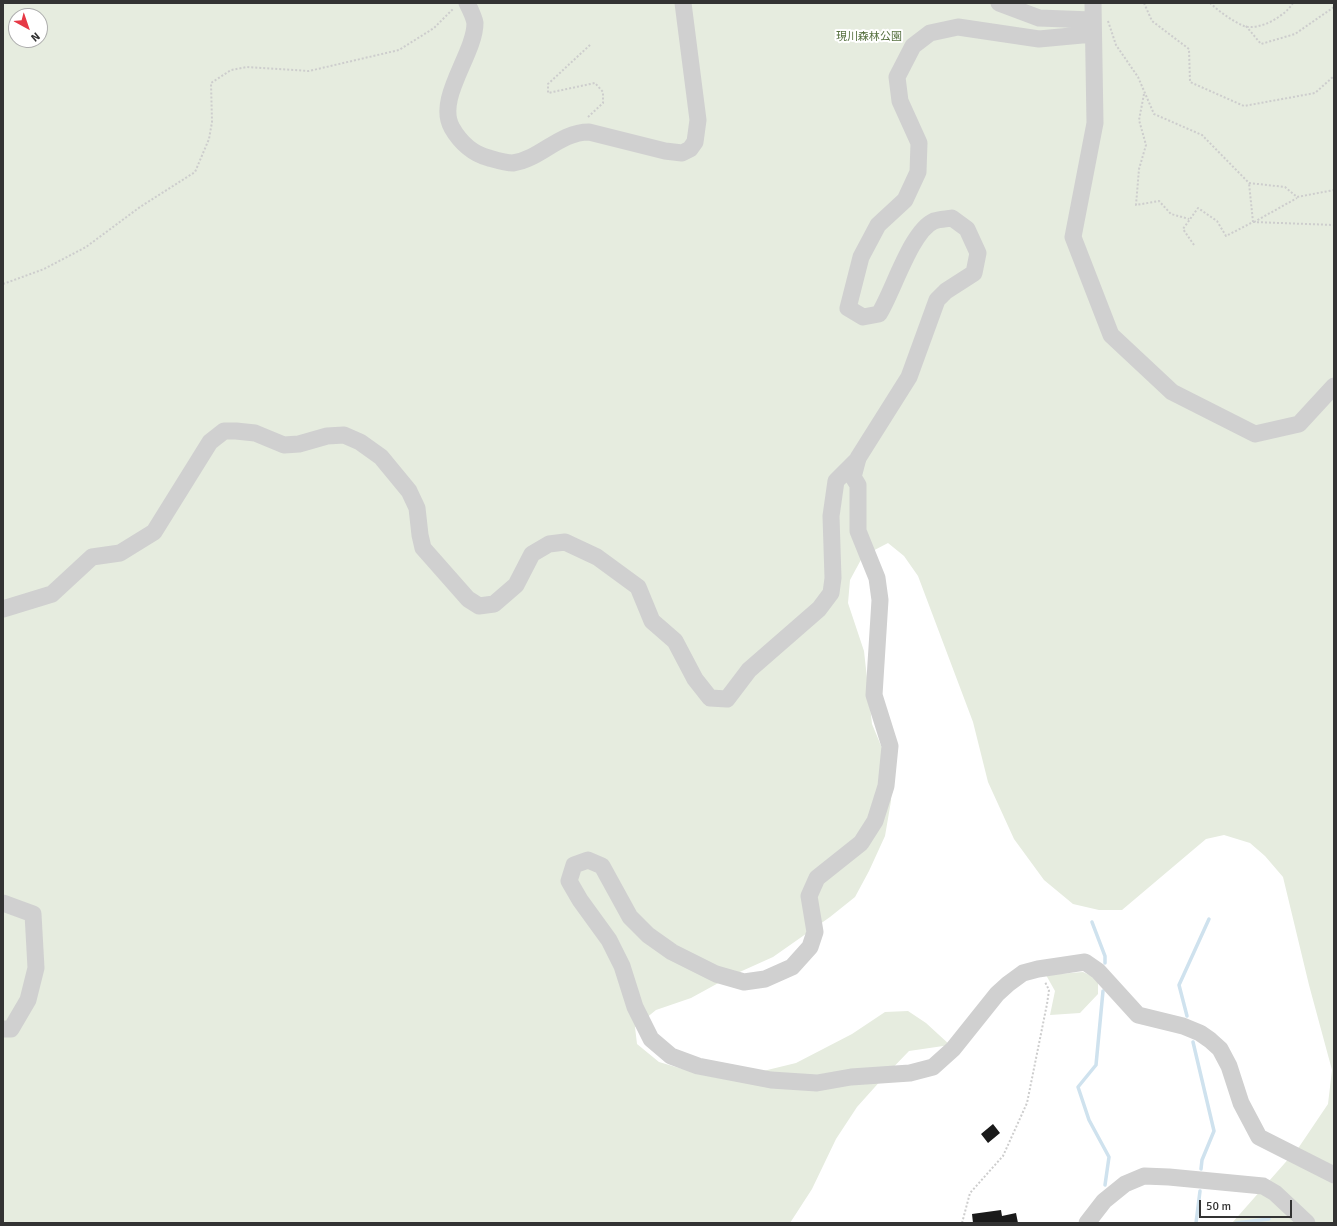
<!DOCTYPE html>
<html>
<head>
<meta charset="utf-8">
<style>
  body { margin:0 }
  #map { position:relative; width:1337px; height:1226px; overflow:hidden; background:#fff; font-family:Signika,sans-serif }
  canvas { display:block }
  .frame { position:absolute; inset:0; border:4px solid #333; pointer-events:none }
  .north { position:absolute; left:8px; top:8px; width:40px; height:40px; box-sizing:border-box; background:#fff; border:1px solid #adadad; border-radius:50%; rotate:140deg; font-size:11px; font-weight:700; line-height:16px; text-align:center; color:#333 }
  .north::after { content:''; display:block; margin:auto; width:14px; height:18px; background:#e63946; clip-path:polygon(50% 0,100% 100%,50% 72%,0 100%) }
  .scale { position:absolute; left:1199px; top:1200px; width:93px; height:18px; box-sizing:border-box; border:2px solid #333; border-top:0; padding-left:5px; font-size:12px; line-height:14px; white-space:nowrap; color:#333; -webkit-text-stroke:3px #fff; paint-order:stroke }
</style>
</head>
<body>
<div id="map">
<canvas width="1337" height="1226"></canvas>
<div class="frame"></div>
<div class="north">N</div>
<div class="scale">50 m</div>
</div>
<script>
const ctx = document.querySelector('canvas').getContext('2d');
ctx.lineJoin = 'round';
function paint(path, color) { ctx.fillStyle = color; ctx.fill(path, 'evenodd'); }
function trace(path, color, width, dash) { ctx.strokeStyle = color; ctx.lineWidth = width; ctx.lineCap = dash ? 'butt' : 'round'; ctx.setLineDash(dash || []); ctx.stroke(path); }
function write(font, color, halo, rows, align = 'center') {
  ctx.font = font + ' Signika,"Noto Sans JP",sans-serif'; ctx.lineWidth = 4; ctx.setLineDash([]); ctx.textBaseline = 'middle'; ctx.strokeStyle = halo; ctx.fillStyle = color; for (const [text, x, y, turn = 0] of rows) {
    ctx.save(); ctx.translate(x, y); ctx.rotate((+turn || 0) * Math.PI / 180); ctx.textAlign = isNaN(turn) ? turn : align; if (halo) ctx.strokeText(text, 0, 0); ctx.fillText(text, 0, 0); ctx.restore();
  }
}
const green = new Path2D(`
  M3,3H1334V1223H1232L1299,1147L1328,1104L1332,1070L1309,985L1283,877L1265,856L1250,843L1224,835L1206,839L1122,910H1099L1073,904L1044,880L1014,839L988,782L973,722L918,576L904,556L888,543L863,556L850,580L848,603L864,651L872,724L892,772L891,801L885,836L869,871L855,897L830,917L773,957L733,975L691,998L656,1010L635,1027L637,1044L659,1062L703,1075L755,1073L796,1063L852,1034L885,1012L908,1011L926,1023L950,1045L909,1051L883,1078L857,1107L836,1139L812,1189L790,1223H3ZM16,16H40V40H16Z
  M1083,972L1098,979V994L1080,1013L1050,1015L1055,991L1046,975Z`);
const stream = new Path2D(`
  M1092,922L1105,956V963
  M1103,991L1096,1065L1078,1087L1089,1120L1109,1157L1105,1185
  M1187,1016L1179,985L1209,919
  M1193,1042L1214,1131L1202,1160L1201,1169
  M1196,1223L1200,1191
  M1236,1223L1269,1219`);
const building = new Path2D(`
  M993,1124L1000,1133L988,1143L981,1134Z
  M1001,1210L1002,1216L1016,1213L1018,1223H973L972,1214Z`);
const path = new Path2D(`
  M1144,3L1152,21L1189,49L1190,82L1244,106L1315,93L1334,76
  M1210,3C1220,12 1232,21 1244,26C1260,31 1285,16 1293,3
  M1108,21L1116,45L1138,77L1154,114L1202,135L1249,183L1285,187L1297,197L1334,190
  M1246,26L1261,44L1295,34L1334,7
  M1144,94L1139,120L1146,145L1139,169L1136,205L1159,201L1171,214L1189,219
  M588,117L603,103V92L595,83L548,93V84L591,44
  M1253,222L1334,225
  M1254,222L1297,198
  M1194,245L1183,229L1198,208L1217,221L1226,236L1253,222L1249,183
  M3,284L44,269L86,247L140,207L195,172L209,139L212,122L211,83L231,70L247,67L309,71L399,50L434,28L454,8
  M962,1223L970,1193L1003,1156L1027,1103L1047,1004L1049,990L1045,982`);
const minor = new Path2D(`
  M467,3C470,9 474,17 475,23C475,54 435,99 452,128C460,142 473,154 489,158C496,160 506,163 513,163C541,159 559,132 589,132L665,151L682,153L690,149L695,142L698,120L683,3
  M999,3L1039,18L1092,20
  M1093,3L1095,123L1073,237L1111,335L1172,392L1255,434L1299,424L1334,386
  M1093,34L1039,39L958,27L930,33L913,46L897,77L900,101L919,143L918,172L905,200L878,225L861,257L848,308L863,317L879,314C893,292 911,231 934,221C939,219 947,219 952,218L967,229L978,253L974,273L946,291L937,300L909,377L858,458L853,477L858,485V531L877,578L880,600L874,695L890,746L886,786L875,821L861,843L817,878L809,896L815,932L810,947L792,967L765,979L744,982L716,974L672,952L648,935L630,917L602,866L588,860L574,865L569,881L580,900L609,940L622,966L635,1007L651,1039L671,1056L698,1066L771,1080L817,1083L851,1077L910,1073L933,1067L953,1049L997,994L1008,984L1023,973L1038,969L1085,962L1098,971L1138,1015L1183,1026L1200,1033L1210,1040L1220,1049L1229,1066L1241,1103L1259,1137L1334,1175
  M3,609L52,594L92,557L120,553L154,532L210,442L224,431H236L255,433L284,445L299,444L327,436L344,435L360,442L381,457L409,491L417,508L420,535L423,548L468,599L479,606L494,604L516,585L532,554L549,544L565,542L597,557L638,587L652,621L675,641L695,679L710,698L727,699L749,670L819,609L831,593L833,578L831,516L836,481L858,459
  M3,903L33,914L36,968L28,1000L11,1029H3
  M1087,1223L1104,1201L1125,1184L1144,1176L1169,1177L1263,1186L1275,1193L1307,1223`);
const parkNames = [
  ["現川森林公園",869,37]
];
paint(green, '#e6ecdf');
trace(stream, '#cfe2ee', 3.5);
paint(building, '#1a1a1a');
trace(path, '#cdcdcd', 2, [2, 2]);
trace(minor, '#d0d0d0', 17);
write('11px', '#56703f', '#fff', parkNames);
</script>
</body>
</html>
